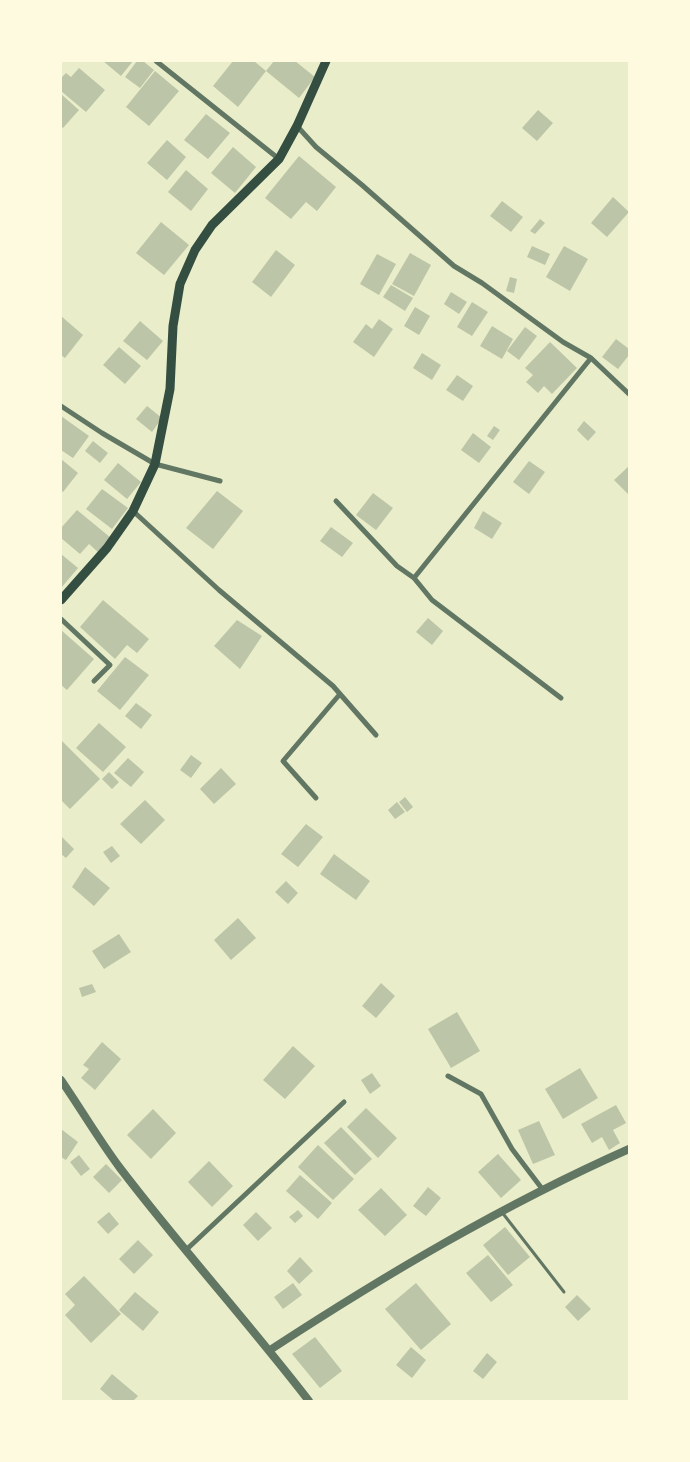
<!DOCTYPE html>
<html>
<head>
<meta charset="utf-8">
<style>
  body { margin:0 }
  #map { position:relative; width:690px; height:1462px; overflow:hidden; background:#e9edc9; font-family:Inter,sans-serif }
  canvas { display:block }
  .frame { position:absolute; inset:0; border:62px solid #fefae0; pointer-events:none }
</style>
</head>
<body>
<div id="map">
<canvas width="690" height="1462"></canvas>
<div class="frame"></div>
</div>
<script>
const ctx = document.querySelector('canvas').getContext('2d');
ctx.lineJoin = 'round';
function paint(path, color) { ctx.fillStyle = color; ctx.fill(path, 'evenodd'); }
function trace(path, color, width, dash) { ctx.strokeStyle = color; ctx.lineWidth = width; ctx.lineCap = dash ? 'butt' : 'round'; ctx.setLineDash(dash || []); ctx.stroke(path); }
const building = new Path2D(`
  M103,61H133L121,76Z
  M137,61H143L154,70L140,88L125,77Z
  M233,61H254L266,71L238,107L213,86Z
  M274,61H295L315,77L299,98L266,71Z
  M79,68L105,90L86,112L61,91V78L66,73L71,77Z
  M155,71L179,91L149,126L126,107Z
  M61,94L79,110L63,128L61,126Z
  M538,110L553,123L537,141L522,128Z
  M206,114L230,133L208,159L184,140Z
  M167,140L186,157L167,180L147,163Z
  M233,147L256,167L235,193L211,173Z
  M299,156L336,187L317,211L306,202L291,219L265,198Z
  M186,170L208,189L191,211L168,192Z
  M613,197L629,212L607,237L591,223Z
  M502,201L523,217L511,232L490,216Z
  M540,219L545,223L535,234L530,231Z
  M161,222L189,245L164,275L136,253Z
  M532,246L550,254L545,265L527,257Z
  M564,246L588,259L570,291L546,277Z
  M276,250L295,265L271,297L252,282Z
  M410,253L431,265L414,296L392,284Z
  M377,254L396,264L379,295L360,284Z
  M510,277L517,279L514,293L506,291Z
  M391,285L413,298L405,311L383,297Z
  M451,292L467,302L459,314L444,304Z
  M472,302L488,312L472,336L457,327Z
  M415,307L430,316L419,335L404,326Z
  M61,316L83,335L65,358L61,355Z
  M379,319L393,329L374,357L353,342L366,324L372,329Z
  M140,321L163,341L147,360L123,341Z
  M492,326L513,339L502,359L480,346Z
  M525,327L537,336L519,360L507,351Z
  M616,339L629,349V355L618,369L602,357Z
  M550,342L577,368L552,394L544,386L538,393L526,382L533,375L525,368Z
  M119,347L141,366L125,384L103,365Z
  M422,353L441,365L432,380L413,368Z
  M457,375L473,386L463,401L446,390Z
  M147,406L162,418L152,432L136,419Z
  M61,416L89,436L73,458L61,450Z
  M584,421L596,432L588,441L577,430Z
  M494,426L500,430L493,440L487,436Z
  M473,433L491,447L479,463L461,450Z
  M93,441L108,453L100,463L85,451Z
  M61,459L78,473L63,492L61,490Z
  M529,461L545,472L529,494L513,482Z
  M118,463L141,482L127,499L104,480Z
  M629,466V495L614,480Z
  M102,489L128,508L112,529L86,509Z
  M217,491L243,511L213,549L186,528Z
  M373,493L393,508L376,530L356,515Z
  M77,510L111,538L99,553L89,544L80,554L61,538V528Z
  M483,511L502,523L492,539L474,528Z
  M331,527L353,543L342,557L320,541Z
  M61,554L78,568L61,588Z
  M103,600L149,639L137,653L127,645L115,659L80,627Z
  M428,618L443,631L432,645L416,632Z
  M237,620L262,636L240,669L214,646Z
  M61,630L94,659L67,690L61,685Z
  M125,657L149,675L120,710L97,691Z
  M136,703L152,715L141,729L125,716Z
  M99,723L126,747L103,772L76,748Z
  M61,740L100,779L70,809L61,800Z
  M191,755L202,763L191,778L180,770Z
  M128,758L144,772L131,787L114,773Z
  M221,768L236,784L214,804L200,789Z
  M109,772L119,782L112,789L102,779Z
  M405,797L413,807L407,812L399,802Z
  M145,800L165,820L141,844L120,824Z
  M397,802L405,812L395,819L388,810Z
  M306,824L323,837L298,867L281,854Z
  M61,836L74,849L66,858L61,854Z
  M112,846L120,856L111,863L103,852Z
  M334,854L370,881L356,900L320,874Z
  M85,867L110,888L94,906L72,887Z
  M286,881L298,893L288,904L275,892Z
  M238,918L256,938L231,960L214,940Z
  M119,934L131,952L104,969L92,951Z
  M381,983L395,996L376,1018L362,1006Z
  M92,984L96,992L82,997L79,988Z
  M457,1012L480,1051L451,1068L428,1029Z
  M102,1042L121,1059L95,1090L81,1078L89,1069L83,1065Z
  M293,1046L315,1066L285,1099L263,1080Z
  M580,1068L598,1098L563,1119L545,1089Z
  M372,1073L381,1086L370,1094L361,1080Z
  M616,1105L626,1123L613,1130L620,1143L609,1150L602,1137L592,1143L581,1124Z
  M366,1108L397,1138L378,1158L347,1127Z
  M153,1109L176,1133L151,1159L127,1135Z
  M539,1121L555,1155L533,1164L518,1130Z
  M341,1127L372,1159L355,1175L324,1143Z
  M61,1129L78,1142L66,1160L61,1157Z
  M318,1145L354,1179L333,1200L298,1167Z
  M498,1154L521,1180L501,1198L478,1172Z
  M79,1155L90,1169L81,1176L70,1162Z
  M209,1161L233,1186L212,1207L188,1182Z
  M106,1164L122,1180L109,1193L93,1177Z
  M300,1175L332,1203L318,1219L286,1191Z
  M428,1187L441,1198L426,1216L413,1206Z
  M381,1188L407,1215L385,1236L358,1210Z
  M298,1210L303,1216L295,1223L289,1217Z
  M109,1212L119,1224L108,1234L97,1222Z
  M256,1212L272,1228L258,1241L243,1225Z
  M505,1227L530,1257L508,1275L483,1245Z
  M138,1240L153,1255L134,1274L119,1259Z
  M488,1255L513,1285L491,1302L466,1273Z
  M300,1257L313,1271L299,1284L287,1271Z
  M84,1276L121,1314L91,1343L65,1315L75,1305L65,1294Z
  M293,1283L302,1295L283,1309L274,1297Z
  M416,1283L451,1324L421,1350L385,1309Z
  M135,1292L159,1312L143,1331L119,1310Z
  M577,1295L591,1309L578,1321L565,1307Z
  M315,1337L342,1371L320,1388L292,1354Z
  M411,1347L426,1360L412,1378L396,1365Z
  M487,1353L497,1362L483,1379L473,1371Z
  M112,1374L138,1396L133,1401H114L100,1389Z`);
const service = new Path2D(`
  M501,1211L564,1292`);
const minor = new Path2D(`
  M156,61L279,159
  M297,126L316,147L362,185L454,266L482,283L563,342L591,358L629,394
  M61,406L102,433L155,464L220,481
  M336,501L397,566L414,578L432,600L561,698
  M133,511L219,590L333,686L376,735
  M414,578L591,358
  M61,619L110,665L94,681
  M316,798L283,761L340,694
  M448,1076L481,1094L512,1149L543,1190
  M186,1250L344,1102`);
const tertiary = new Path2D(`
  M61,1080C81,1109 99,1140 120,1168C181,1248 248,1322 309,1401
  M270,1350C385,1275 503,1205 629,1149`);
const secondary = new Path2D(`
  M61,600L107,548L133,511L155,464L170,389L173,326L180,284L195,250L212,225L279,159L297,126L326,61`);
paint(building, '#bcc5a7');
trace(service, '#617663', 3);
trace(minor, '#617663', 5);
trace(tertiary, '#617663', 8);
trace(secondary, '#344e41', 9);
</script>
</body>
</html>
